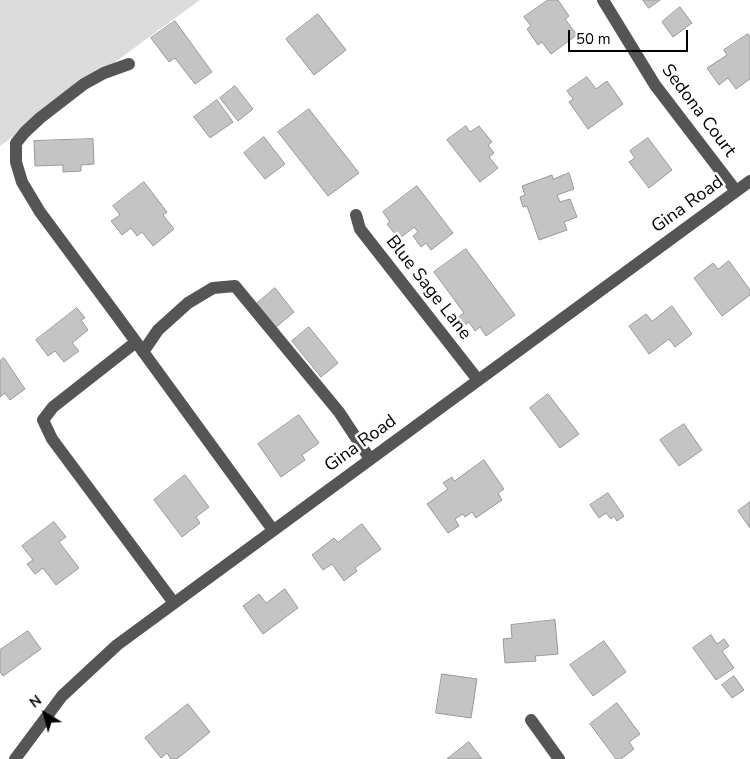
<!DOCTYPE html>
<html>
<head>
<meta charset="utf-8">
<style>
  body { margin:0 }
  #map { position:relative; width:750px; height:759px; overflow:hidden; background:#fff; font-family:"Nunito Sans",sans-serif }
  canvas { display:block }
  .north { position:absolute; left:20px; top:689px; width:50px; height:50px; -webkit-text-stroke:4px #fff; paint-order:stroke; rotate:323deg; font-size:14px; font-weight:700; line-height:20px; text-align:center; color:#000 }
  .north::after { content:''; display:block; margin:auto; width:18px; height:22px; background:#000; clip-path:polygon(50% 0,100% 100%,50% 72%,0 100%) }
  .scale { position:absolute; left:568px; top:30px; width:120px; height:22px; box-sizing:border-box; border:2px solid #000; border-top:0; padding-left:6px; font-size:15px; line-height:18px; white-space:nowrap; color:#000; -webkit-text-stroke:4px #fff; paint-order:stroke }
</style>
</head>
<body>
<div id="map">
<canvas width="750" height="759"></canvas>
<div class="north">N</div>
<div class="scale">50 m</div>
</div>
<script>
const ctx = document.querySelector('canvas').getContext('2d');
ctx.lineJoin = 'round';
function paint(path, color) { ctx.fillStyle = color; ctx.fill(path, 'evenodd'); }
function trace(path, color, width, dash) { ctx.strokeStyle = color; ctx.lineWidth = width; ctx.lineCap = dash ? 'butt' : 'round'; ctx.setLineDash(dash || []); ctx.stroke(path); }
function write(font, color, halo, rows, align = 'center') {
  ctx.font = font + ' "Nunito Sans",sans-serif'; ctx.lineWidth = 5; ctx.setLineDash([]); ctx.textBaseline = 'middle'; ctx.strokeStyle = halo; ctx.fillStyle = color; for (const [text, x, y, turn = 0] of rows) {
    ctx.save(); ctx.translate(x, y); ctx.rotate((+turn || 0) * Math.PI / 180); ctx.textAlign = isNaN(turn) ? turn : align; if (halo) ctx.strokeText(text, 0, 0); ctx.fillText(text, 0, 0); ctx.restore();
  }
}
const green = new Path2D(`
  M0,0H200L0,146Z`);
const building = new Path2D(`
  M548,0H558L569,16L565,19L577,35L551,54L542,42L538,45L527,29L531,26L524,17Z
  M643,0H660L649,8Z
  M680,7L692,23L673,37L662,22Z
  M318,14L346,50L314,75L286,39Z
  M175,21L212,72L195,84L175,58L169,62L151,38Z
  M748,34L750,37V79L736,89L728,78L719,85L707,68L727,55L724,50Z
  M587,77L596,89L607,81L623,104L588,129L569,102L573,99L567,91Z
  M235,86L253,109L238,121L220,98Z
  M217,100L233,122L210,138L194,117Z
  M309,109L359,173L328,196L278,132Z
  M466,126L470,132L479,126L492,142L488,145L494,153L489,157L498,168L480,182L447,140Z
  M264,137L285,164L265,179L244,153Z
  M648,138L672,170L649,188L629,162L635,158L630,151Z
  M93,139L94,164L81,165V171L63,172V165L35,166L34,141Z
  M569,173L574,189L557,195L560,202L570,199L577,217L564,222L567,230L539,240L527,206L523,207L520,197L525,195L522,186L552,175L553,179Z
  M144,182L167,212L163,215L174,229L153,246L142,232L137,236L131,228L122,235L111,221L120,215L113,206Z
  M417,186L453,233L431,250L426,243L421,247L413,236L418,232L414,227L399,239L387,224L390,222L383,212Z
  M466,249L515,315L486,336L480,327L475,331L469,322L463,326L457,318L464,313L434,272Z
  M729,261L750,290V295L722,316L694,278L713,263L718,269Z
  M275,288L294,312L275,328L255,305Z
  M672,306L692,334L675,347L669,339L649,354L629,326L646,314L652,321Z
  M77,308L85,318L81,320L88,330L72,343L79,351L64,362L55,351L48,356L36,340Z
  M309,327L338,363L321,377L292,341Z
  M4,358L25,389L10,400L5,393L0,397V361Z
  M548,394L579,434L560,448L530,408Z
  M299,415L319,443L302,455L305,460L281,477L258,444Z
  M684,424L702,450L679,466L660,440Z
  M484,460L504,489L498,493L502,500L476,518L472,512L465,517L463,514L455,519L459,526L448,533L427,504L448,489L443,483L452,477L454,481Z
  M185,475L209,507L196,517L200,523L182,537L154,500Z
  M608,493L624,516L617,521L614,516L611,519L606,513L599,518L590,505Z
  M750,502V528L738,511Z
  M54,522L66,537L59,542L79,568L56,585L43,568L35,574L27,564L33,560L22,546Z
  M362,524L381,549L355,568L357,571L344,581L332,564L323,570L312,555L334,538L338,542Z
  M285,589L298,608L263,634L243,606L259,594L266,603Z
  M555,620L558,654L535,656L536,661L505,663L503,639L512,638L511,625Z
  M28,631L41,649L3,676L0,672V650Z
  M711,635L717,644L724,639L729,646L722,651L734,668L716,680L693,648Z
  M604,641L626,672L593,696L570,665Z
  M442,674L477,679L471,718L436,713Z
  M734,676L744,690L732,698L722,685Z
  M617,703L640,734L629,742L634,749L621,759H616L590,724Z
  M188,704L210,732L177,759H171L167,753L161,758L145,738Z
  M469,742L482,759H447Z`);
const minor = new Path2D(`
  M603,0L655,85L736,191
  M129,64L104,73L84,84L40,118L25,132L16,143V162L22,182L40,212L120,320L273,530
  M356,215L360,229L478,380
  M136,342L53,407L43,420L52,439L174,603
  M143,352L158,330L188,303L213,288L235,286L339,412L370,459
  M531,720L559,759
  M15,759L62,696L117,645L750,181`);
const streetNames = [
  ["Sedona Court",698,111,53],
  ["Gina Road",688,205,-36],
  ["Blue Sage Lane",428,288,52],
  ["Gina Road",361,444,-36]
];
paint(green, '#dcdcdc');
paint(building, '#c4c4c4');
trace(building, '#999', 1);
trace(minor, '#555', 12);
write('18px', '#000', '#fff', streetNames);
</script>
</body>
</html>
